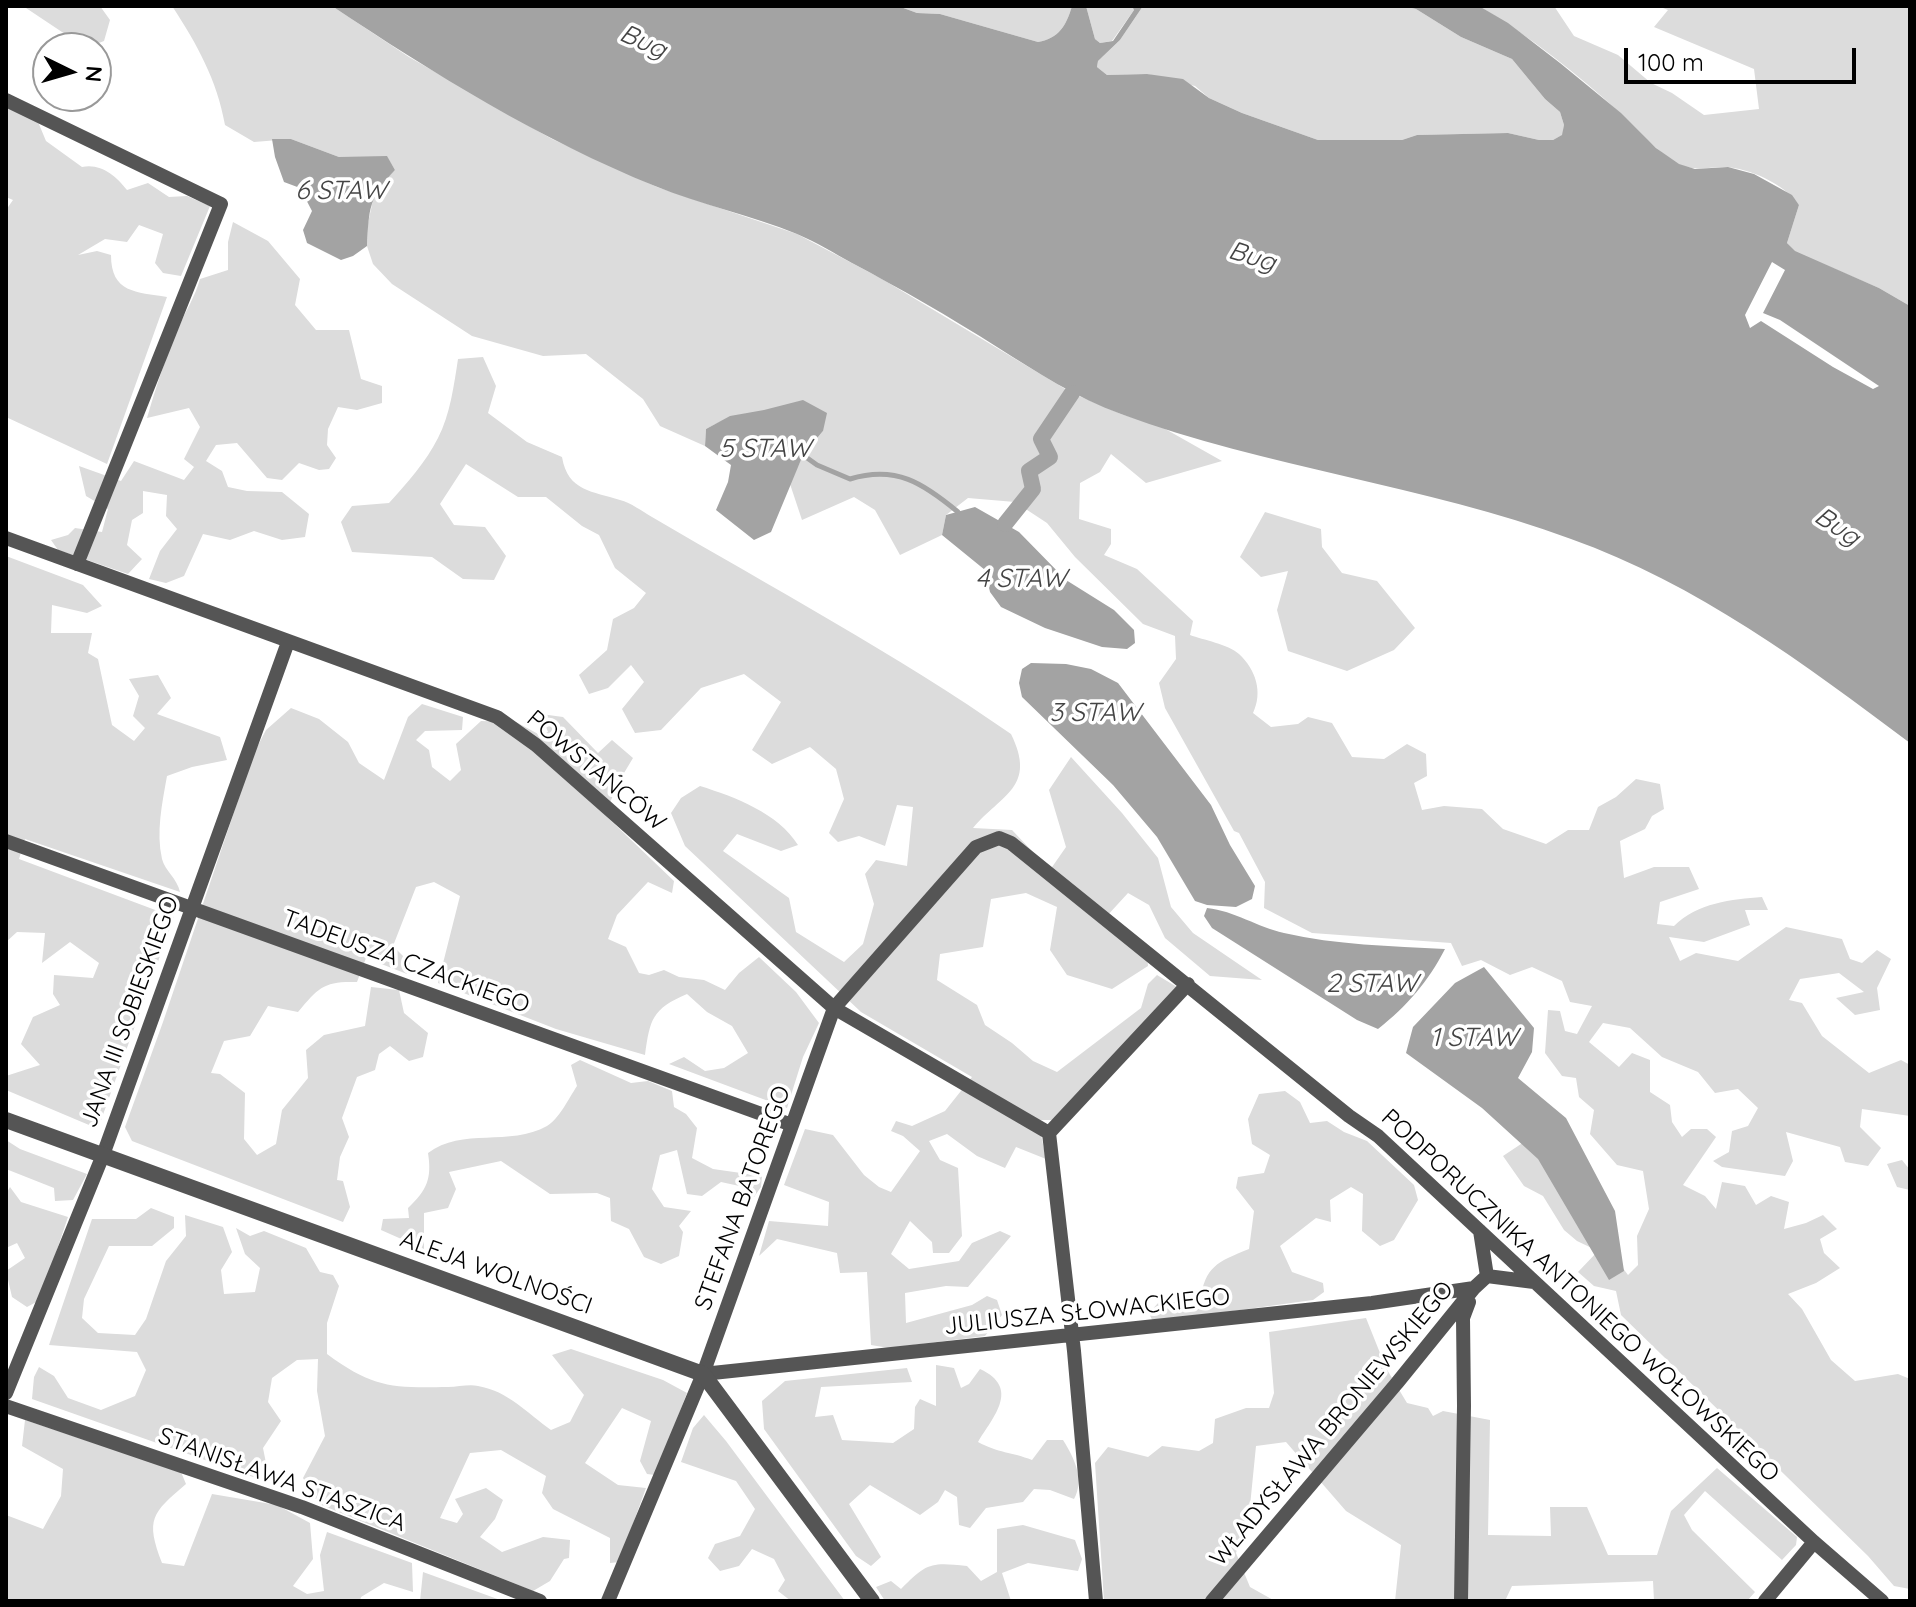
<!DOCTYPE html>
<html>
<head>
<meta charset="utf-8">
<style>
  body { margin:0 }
  #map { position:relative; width:1916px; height:1607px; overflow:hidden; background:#fff; font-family:Quicksand,sans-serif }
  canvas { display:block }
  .frame { position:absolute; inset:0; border:8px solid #000; pointer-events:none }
  .north { position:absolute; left:32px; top:32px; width:80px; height:80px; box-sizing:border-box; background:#fff; border:2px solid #999; border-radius:50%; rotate:95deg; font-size:22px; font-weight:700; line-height:32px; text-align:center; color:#000 }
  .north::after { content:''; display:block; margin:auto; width:28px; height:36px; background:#000; clip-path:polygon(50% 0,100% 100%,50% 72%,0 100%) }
  .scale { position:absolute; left:1624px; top:48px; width:232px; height:36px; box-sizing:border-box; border:4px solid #000; border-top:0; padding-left:10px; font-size:24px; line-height:28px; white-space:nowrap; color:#000; -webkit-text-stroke:6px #fff; paint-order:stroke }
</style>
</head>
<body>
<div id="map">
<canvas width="1916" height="1607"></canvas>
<div class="frame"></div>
<div class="north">N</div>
<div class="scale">100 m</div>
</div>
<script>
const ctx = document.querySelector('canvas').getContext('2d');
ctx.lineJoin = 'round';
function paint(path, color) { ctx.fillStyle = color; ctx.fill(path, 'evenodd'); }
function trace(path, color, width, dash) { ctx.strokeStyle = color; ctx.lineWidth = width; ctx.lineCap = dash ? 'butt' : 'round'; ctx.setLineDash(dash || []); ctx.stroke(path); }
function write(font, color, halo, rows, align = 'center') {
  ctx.font = font + ' Quicksand,sans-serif'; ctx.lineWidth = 7; ctx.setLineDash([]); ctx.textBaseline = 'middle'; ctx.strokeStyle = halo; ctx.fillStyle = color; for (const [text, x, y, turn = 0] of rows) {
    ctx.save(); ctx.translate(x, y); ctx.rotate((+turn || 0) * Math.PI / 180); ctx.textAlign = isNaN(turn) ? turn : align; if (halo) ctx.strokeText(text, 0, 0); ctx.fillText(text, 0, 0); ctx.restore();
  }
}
const green = new Path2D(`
  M23,6H100L110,20L104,41L86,48Z
  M172,6H332L409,57L552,139L657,187L797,234L882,279L1072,393L1121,414L1160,426L1222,461L1146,483L1111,454L1100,472L1080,483L1079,519L1111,529V544L1104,555L1137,569L1193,621L1190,635C1203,640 1228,644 1239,654C1256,670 1263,692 1253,713L1271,727L1298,724L1308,717L1332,723L1352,757L1384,759L1407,744L1426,754L1427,776L1414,783L1422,810L1444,806L1482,809L1503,829L1546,844L1568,830H1589L1598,807L1616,797L1636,779L1660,784L1664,809L1652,816L1645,829L1620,841L1624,878L1654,867H1689L1699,889L1660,902L1657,924L1674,926C1697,903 1732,899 1762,897L1768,910H1745L1750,925L1704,942L1669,937L1680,961L1696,953L1738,961L1786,927L1842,939L1850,959L1862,963L1877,950L1891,959L1877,988L1880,1010L1855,1015L1836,998L1864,992L1839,973L1800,979L1789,1000L1802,1003L1822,1036L1869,1073L1901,1060L1910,1065V1116L1862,1109L1860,1127L1881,1148L1868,1166L1845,1162L1840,1147L1786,1132L1793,1161L1785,1176L1722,1167L1713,1161L1729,1152L1732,1131L1748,1126L1758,1108L1738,1089L1715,1093L1698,1072L1662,1057L1630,1028L1603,1023L1589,1042L1619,1067L1632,1053L1650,1060V1092L1670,1105L1672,1122L1682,1137L1691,1129H1707L1716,1137L1683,1185L1705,1196L1716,1209L1722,1182L1745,1186L1756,1205L1771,1196L1789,1202L1784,1229L1806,1223L1823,1215L1837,1229L1820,1239L1824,1253L1840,1268L1816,1283L1788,1294L1802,1309L1831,1360L1855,1381L1898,1374L1910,1379V1589L1894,1586L1868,1556L1621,1315L1616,1291L1594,1286L1578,1272L1598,1251L1577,1241L1564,1230L1543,1196L1524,1186L1503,1156L1533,1136L1595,1231L1628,1275L1638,1265L1637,1236L1649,1209L1643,1171L1617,1165L1590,1134L1594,1110L1579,1097L1576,1078L1562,1076L1545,1053L1548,1010L1560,1011L1565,1031L1577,1034L1592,1006L1570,1002L1562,981L1532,967L1510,975L1481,960L1462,966L1451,943L1312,933L1264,908L1265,882L1239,833L1234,831L1165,708L1159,683L1176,659L1175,636L1143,624L1075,557L1047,523L1015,502L968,498L946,515L942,535L900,555L875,510L854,497L802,520L790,484L803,455L823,431C773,414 756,401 706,429L705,446L660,426L643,399L586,354L543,356L472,336L392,284L373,264L367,246L368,223L375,191L395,170L387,157H339L291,139L254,142L225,125C217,80 197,44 172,6Z
  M898,6H1072C1066,26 1059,38 1038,42L940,14L917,13Z
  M1086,6H1132L1134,10L1112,41L1100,43L1095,39Z
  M1143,6H1403L1416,9L1461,37L1512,59L1545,99L1560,112L1564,125L1563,135L1553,140H1539L1508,133L1417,135L1402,140H1318L1242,113L1209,98L1195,86L1147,74L1107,75L1097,67L1098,61L1120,40Z
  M1479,6H1554L1574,36L1618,55L1651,83L1672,93L1704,115L1759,109L1754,69L1654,27L1668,10L1658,6H1910V306L1879,288L1795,252L1787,243L1799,205C1784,184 1750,168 1724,167C1707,167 1692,172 1676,163C1655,150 1639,130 1621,114C1578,74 1529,36 1479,6Z
  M6,101L36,117L46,141L82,167C101,163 116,176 127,190L148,183L169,197L187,196L210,206L181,276L163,273L155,263L163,234L139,225L127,242L105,239L78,255L97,251L111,255C111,293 136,292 167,297L107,464L6,417V210L13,200L6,197Z
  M233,222L268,241L300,279L295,305L316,330H349L361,379L382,386V403L357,410L338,407L328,429L327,445L336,458L329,469L319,470L299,463L282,480L267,478L237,443L216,445L206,461L222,471L228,487L247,491L282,492L309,514L305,537L282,540L254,531L230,540L203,534L184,576L166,583L149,579L160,551L177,529L166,516L167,495L143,491V513L132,520L127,545L142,559L128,574L58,550L51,540L68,535L75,528L102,532L108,509L86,496L79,466L121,481L134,461L184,480L194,467L184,459L200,427L189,408L147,418C156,387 166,356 179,327C186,310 195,297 200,279L228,270V242Z
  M483,357L496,386L488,413L527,442L562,457C568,492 593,491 620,500C631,503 642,511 652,517C773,588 896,654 1011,734C1037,787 1002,794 973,828L1012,830L1050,870L1066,847L1049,790L1071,757L1122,813L1158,858L1171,907L1193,933L1262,980L1210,976L1165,938L1149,905L1128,893L1106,917L1147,954L1148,966L1112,989L1067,975L1050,950L1057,907L1026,893L991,899L983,947L940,954L937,980L977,1005L985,1025L1012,1043L1033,1061L1057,1072L1141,1008L1148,984L1157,975L1177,987L1053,1120H1038L1046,1159L1016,1147L1005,1168L977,1156L947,1134L929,1141L940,1160L958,1168L962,1236L949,1253H933L932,1242L910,1221L891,1254L909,1269L959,1261L972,1243L1000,1231L1011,1236L968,1287L946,1286L905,1293L906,1323L972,1305L987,1296L997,1300L1002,1315L985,1336L889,1348L871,1345L867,1272L840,1273L837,1253L777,1239L759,1256L769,1221L828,1226L829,1202L784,1185L805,1129L833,1135L864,1175L879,1187L891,1192L920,1151L903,1136L891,1131L896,1121L912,1126L945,1111L972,1077L861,1012L685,846L671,813L681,798L700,786C735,797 778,813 798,845L781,851L737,834L723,851L789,898L796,932L844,962L863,944L874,904L865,874L876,860L907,866L913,807L897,805L885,846L859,836L838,842L829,833L844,799L836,769L810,747L772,764L752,750L781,702L744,674L701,688L661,730L635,733L622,709L644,682L631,665L608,688L589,694L579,675L607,650L613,619L634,608L646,593L615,568L599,535L582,526L546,497H518L466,464L440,504L454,525L485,527L506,556L494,580L463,579L432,557L352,552L341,522L352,506L389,503C407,483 426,462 438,438C450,415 454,385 458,359Z
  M1265,512L1321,529L1322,547L1342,573L1377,581L1415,628L1394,650L1347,671L1288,651L1277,610L1288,571L1261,577L1240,557Z
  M6,556L83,585L102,606L87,613L52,605L51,633H92L88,653L98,659L112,725L134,741L145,728L133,716L139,696L129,679L158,675L171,698L157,714L220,737L227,760L192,767L167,776C162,804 156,832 162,859C165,871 177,878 180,892L25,839L19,859L174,917L100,1123L89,1125L6,1090V1076L40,1065L21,1044L33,1017L60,1005L53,994L54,975L93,978L99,963L70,942L42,963L45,933L17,932L6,942Z
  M422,704L463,717L462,730L425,731L416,740L429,750L432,767L450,781L461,770L456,744L481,721L516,722L540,735L548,732L541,714L563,717L598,753L612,740L633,758L618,783L605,815L674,881L672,893L648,882L617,915L608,939L626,947L639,973L649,975L664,970L679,977L704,980L725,990L739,973L759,957L796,992L819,1023L803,1057L787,1108L669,1064L684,1057L705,1071L724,1068L748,1053L732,1026L707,1012L687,994C652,1009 650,1019 645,1055L556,1029L438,983L460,896L434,882L416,887L393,946L410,963L407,974L366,958L357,982C324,981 319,987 298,1012L268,1006L250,1036L224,1041L211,1073L220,1074L245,1093L244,1139L257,1155L276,1144L282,1110L308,1078L306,1050L324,1035L365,1026L371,987L399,990L404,1013L428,1033L423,1057L409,1061L390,1046L379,1054L375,1070L357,1077L342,1118L349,1137L340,1157L337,1180L343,1181L350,1207L343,1222L132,1141L125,1127L163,1022L254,753L266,730L291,708L319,719L348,742L359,763L384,780L408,717Z
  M580,1060L631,1083L648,1081L672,1091L674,1107L686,1114L697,1128L692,1158L713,1169L762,1176L761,1187L754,1197L744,1187L721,1182L702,1196L687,1194L677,1150L660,1155L652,1189L664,1207L691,1211L679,1226L683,1232L679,1256L661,1264L644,1257L629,1229L611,1221L610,1198L597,1193L550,1194L501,1161L449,1172L456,1189L448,1208L424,1213V1249L381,1230L383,1219L409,1218L408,1208C427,1190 432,1179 428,1153C462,1127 510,1147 547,1126C559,1119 569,1098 577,1086L571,1065Z
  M1285,1091L1300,1102L1310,1123L1327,1121L1344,1132L1367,1141L1414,1185L1418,1200L1394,1240L1380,1246L1362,1231L1363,1194L1351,1187L1330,1200L1331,1222L1316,1218L1280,1246L1292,1272L1323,1283L1324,1292L1313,1300L1153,1322L1149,1313L1159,1302H1200C1205,1266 1217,1262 1249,1249L1254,1211L1236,1188L1238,1177L1264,1173L1270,1155L1252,1144L1248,1119L1259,1094Z
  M6,1140L20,1149L87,1174L73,1200L55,1201L54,1188L6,1169Z
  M1902,1160L1910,1170V1190L1897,1187L1887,1164Z
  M10,1187L21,1202L68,1217L40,1300L27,1307L12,1297L6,1271L25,1258L17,1243L6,1248V1194Z
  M151,1208L174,1217V1228L152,1246H109L84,1299L82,1318L98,1333L135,1335L146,1319L166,1261L186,1236L185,1215L223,1227L232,1252L221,1270L224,1294L255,1292L260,1268L245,1254L236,1228L250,1236L264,1231L306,1248L320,1272L333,1275L339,1286L327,1323V1354C373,1388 392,1388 448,1387C458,1387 469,1384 478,1386C508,1391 527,1413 551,1430L570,1422L584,1395L552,1355L571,1349L663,1380L687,1393L655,1475L647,1474L640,1461L651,1421L622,1408L585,1463L618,1485L646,1488L619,1562L610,1563V1538L553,1509L542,1493L546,1476L501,1450L470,1453L440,1518L457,1523L463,1514L455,1499L486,1488L503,1500L495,1519L480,1537L502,1552L543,1537L570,1540L569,1558L564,1559L550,1581L533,1591L319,1504L303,1478L325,1436L317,1391L318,1359L297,1360L272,1378L268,1402L281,1421L263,1448L267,1468L259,1479L32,1399L34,1377L39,1367L54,1376L68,1398L101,1410L135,1396L146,1370L137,1352L49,1345L92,1219H136Z
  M1366,1318L1386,1368L1407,1403L1428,1408L1433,1416L1443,1411L1490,1420L1488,1535L1551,1536L1550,1507H1587L1608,1555H1657L1671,1511L1717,1468L1797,1537L1796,1545L1782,1560L1705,1491L1684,1515L1692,1530L1755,1592L1747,1601H1654L1653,1581L1512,1586L1505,1601H1395L1401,1545L1346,1511L1286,1442L1256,1446L1250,1506L1236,1553L1250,1587L1275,1601H1104L1095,1463L1108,1447L1148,1457L1162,1446L1199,1451L1213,1443L1215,1419L1246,1408H1269L1274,1393L1269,1332Z
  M936,1365L954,1368L961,1388L969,1384L980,1369C1021,1388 993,1417 978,1442C998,1453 1012,1452 1032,1460L1047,1440H1063C1074,1457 1085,1480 1074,1499L1050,1490L1034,1489L1023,1502L986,1508L970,1528L959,1525L957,1497L945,1490L938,1502L920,1515L870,1485L849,1504L881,1557L871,1566L856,1556L764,1429L762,1401L785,1381L907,1368L912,1382L821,1387L815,1417L833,1415L842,1440L893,1443L914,1429L915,1407L920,1399L936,1406Z
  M704,1415L726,1441L845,1601H791L778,1591L785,1580L774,1559L752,1549L739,1566L720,1571L708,1558L715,1544L740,1536L755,1509L736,1481L681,1462L693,1428Z
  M25,1420L181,1472L186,1484C152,1513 145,1519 162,1563L184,1566L212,1494L277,1505L310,1523L313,1559L293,1586L307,1594L324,1591L320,1555L327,1532L412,1563L413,1592L384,1583L361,1597L360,1601H6V1515L43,1529L61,1496L63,1469L22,1446Z
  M1023,1525L1075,1540L1082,1559L1078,1571L1028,1563L1002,1573L1011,1601H885L876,1587L891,1581L901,1589C927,1563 930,1562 967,1566L981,1581L997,1572V1529Z
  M423,1572L503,1601H420Z`);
const water = new Path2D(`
  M332,6H898L917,13L940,14L1038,42C1059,38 1066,26 1072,6H1086L1095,39L1100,43L1113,41L1134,10L1132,6H1143L1120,40L1098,61L1097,67L1107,75L1147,74L1183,79L1209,98L1242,113L1318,140H1402L1417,135L1508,133L1539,140H1553L1562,135L1564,125L1560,112L1545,99L1512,59L1461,37L1416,9L1403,6H1479L1508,23L1560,63L1621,113L1656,148L1679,164L1695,169L1728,167L1754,174L1792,195L1799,205L1787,243L1795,251L1879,288L1910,306V743C1805,664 1697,584 1571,539C1425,485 1267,468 1121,414C1076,398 1037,372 997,347C950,317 901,289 852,263C834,253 816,242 797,234C751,215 701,205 655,186C541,140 434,74 332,6ZM1772,262L1785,270L1763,313L1780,320L1879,386L1873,389L1833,367L1761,321L1750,328L1745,315Z
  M272,139H291L339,157L387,156L395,170C369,197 369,208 367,246L353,256L341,260L307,243L303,230L312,211L300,188L284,182L275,157Z
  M803,400L827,413L823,431L803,455L771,532L754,540L716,510L728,482L731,465L705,446L706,429L730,416L764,410Z
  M975,507L1019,532L1066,580L1114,610L1134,630L1135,643L1127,649L1102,647L1045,628L1001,607L990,592L985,570L942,535L946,515Z
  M1031,663L1066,664L1091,669L1118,683L1211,805L1230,845L1255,886L1252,899L1236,907L1207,905L1195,901L1157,837L1113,785L1022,697L1019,683L1022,669Z
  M1207,908C1235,911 1257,927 1284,933C1336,945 1391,946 1445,949C1428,982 1407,1006 1378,1029L1357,1020L1212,928L1204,916Z
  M1484,967L1534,1028L1532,1052L1518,1078L1566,1118L1615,1211L1624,1271L1609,1280L1538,1159L1482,1108L1406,1053L1413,1027L1455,983Z`);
const stream = new Path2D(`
  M803,455L817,465L850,479C896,465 923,483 958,512`);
const canal = new Path2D(`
  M1005,524L1033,489L1029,471L1050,457L1041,439L1072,393`);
const minor = new Path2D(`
  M6,100L221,204L77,564
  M6,538L497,717L536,745L834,1008L1049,1133
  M6,841L792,1125
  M1487,1276L1534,1282
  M703,1374L1372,1303L1474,1288
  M6,1393L103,1155L288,642
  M6,1406L302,1507L540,1601
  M608,1601L703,1374L834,1008L976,847L999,838L1011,843L1349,1116L1378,1136L1814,1542L1882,1601
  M1096,1601L1074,1351L1049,1133L1188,984
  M1212,1601L1397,1383L1474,1288L1487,1276L1480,1231
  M1461,1601L1464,1406L1463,1318L1469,1302
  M1765,1601L1814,1542`);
const tertiary = new Path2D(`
  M6,1120L703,1374L872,1601`);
const streetNames = [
  ["POWSTAŃCÓW",596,771,40],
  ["TADEUSZA CZACKIEGO",406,962,20],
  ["JANA III SOBIESKIEGO",130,1012,-70],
  ["STEFANA BATOREGO",743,1198,-70],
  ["ALEJA WOLNOŚCI",496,1273,20],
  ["PODPORUCZNIKA ANTONIEGO WOŁOWSKIEGO",1580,1296,43],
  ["JULIUSZA SŁOWACKIEGO",1087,1312,-6],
  ["WŁADYSŁAWA BRONIEWSKIEGO",1332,1424,-50],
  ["STANISŁAWA STASZICA",282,1480,20]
];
const waterNames = [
  ["Bug",643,42,24],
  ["6 STAW",341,191],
  ["Bug",1252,257,17],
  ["5 STAW",765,449],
  ["Bug",1837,527,34],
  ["4 STAW",1021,579],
  ["3 STAW",1095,713],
  ["2 STAW",1372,984],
  ["1 STAW",1474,1038]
];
paint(green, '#dcdcdc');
paint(water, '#a3a3a3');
trace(stream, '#a3a3a3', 5);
trace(canal, '#a3a3a3', 16);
trace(minor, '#555', 14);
trace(tertiary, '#555', 16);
write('24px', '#000', '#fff', streetNames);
write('italic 26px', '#444', '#fff', waterNames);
</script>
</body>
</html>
